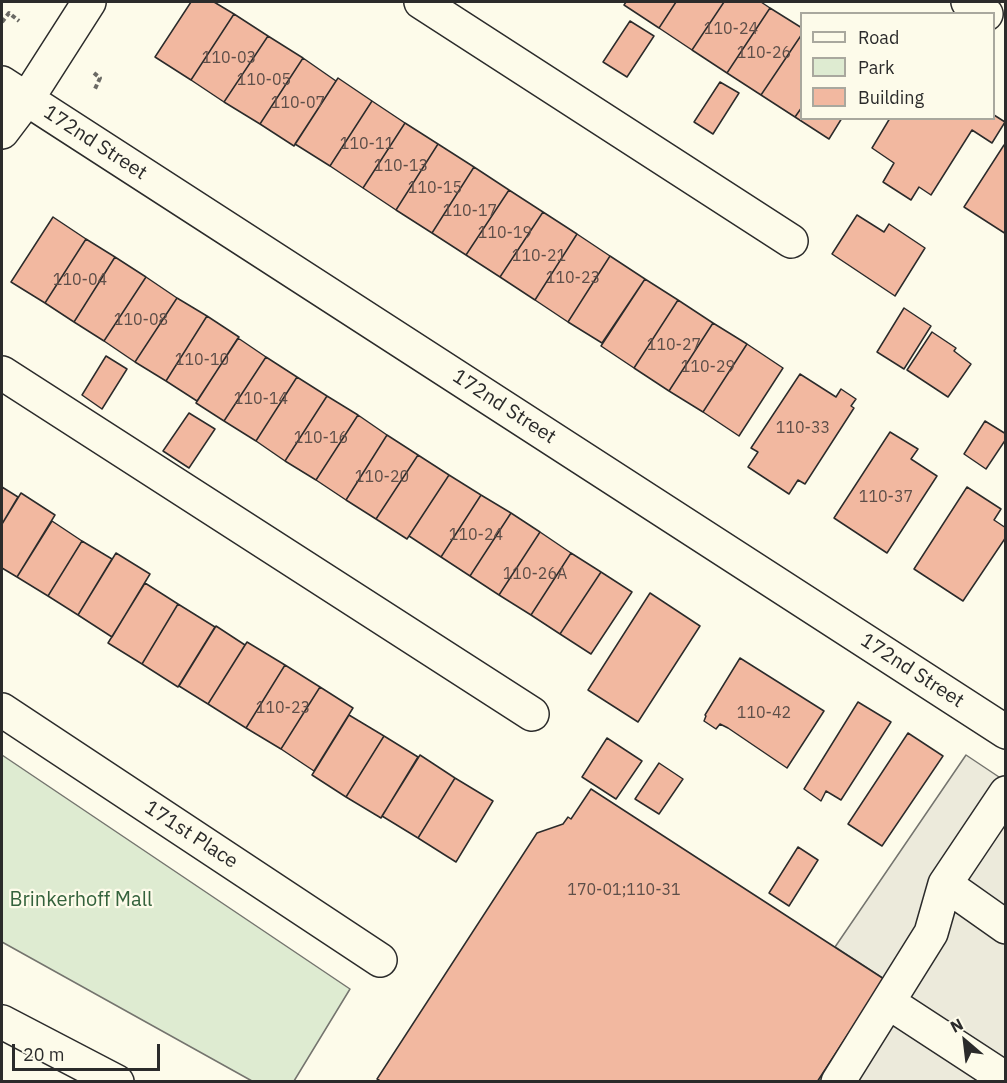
<!DOCTYPE html>
<html>
<head>
<meta charset="utf-8">
<style>
  body { margin:0 }
  #map { position:relative; width:1007px; height:1083px; overflow:hidden; background:#fdfbea; font-family:"IBM Plex Sans",sans-serif }
  canvas { display:block }
  .frame { position:absolute; inset:0; border:3px solid #2b2b2b; pointer-events:none }
  .legend { position:absolute; left:800px; top:12px; width:195px; height:108px; box-sizing:border-box; background:#fdfbea; border:2px solid #a9a89e; margin:0; padding:8px 10px; list-style:none; font-size:18px; color:#2b2b2b }
  .legend li { display:flex; align-items:center; gap:12px; height:30px }
  .legend b { width:30px; border:2px solid #a9a89e }
  .north { position:absolute; left:935px; top:1011px; width:60px; height:60px; -webkit-text-stroke:4px #fdfbea; paint-order:stroke; rotate:332deg; font-size:16px; font-weight:700; line-height:24px; text-align:center; color:#2b2b2b }
  .north::after { content:''; display:block; margin:auto; width:21px; height:27px; background:#2b2b2b; clip-path:polygon(50% 0,100% 100%,50% 72%,0 100%) }
  .scale { position:absolute; left:12px; top:1044px; width:148px; height:27px; box-sizing:border-box; border:3px solid #2b2b2b; border-top:0; padding-left:8px; font-size:18px; line-height:21px; white-space:nowrap; color:#2b2b2b; -webkit-text-stroke:4px #fdfbea; paint-order:stroke }
</style>
</head>
<body>
<div id="map">
<canvas width="1007" height="1083"></canvas>
<div class="frame"></div>
<ul class="legend">
<li><b style="height:8px;background:#fdfbea"></b>Road</li>
<li><b style="height:16px;background:#deebd1"></b>Park</li>
<li><b style="height:16px;background:#f2b8a0"></b>Building</li>
</ul>
<div class="north">N</div>
<div class="scale">20 m</div>
</div>
<script>
const ctx = document.querySelector('canvas').getContext('2d');
ctx.lineJoin = 'round';
function paint(path, color) { ctx.fillStyle = color; ctx.fill(path, 'evenodd'); }
function trace(path, color, width, dash) { ctx.strokeStyle = color; ctx.lineWidth = width; ctx.lineCap = dash ? 'butt' : 'round'; ctx.setLineDash(dash || []); ctx.stroke(path); }
function write(font, color, halo, rows, align = 'center') {
  ctx.font = font + ' "IBM Plex Sans",sans-serif'; ctx.lineWidth = 4.5; ctx.setLineDash([]); ctx.textBaseline = 'middle'; ctx.strokeStyle = halo; ctx.fillStyle = color; for (const [text, x, y, turn = 0] of rows) {
    ctx.save(); ctx.translate(x, y); ctx.rotate((+turn || 0) * Math.PI / 180); ctx.textAlign = isNaN(turn) ? turn : align; if (halo) ctx.strokeText(text, 0, 0); ctx.fillText(text, 0, 0); ctx.restore();
  }
}
const green = new Path2D(`
  M2,755L350,989L294,1081H252L2,942Z`);
const parking = new Path2D(`
  M966,755L1005,781V1081L817,1082L884,979L835,947Z`);
const building = new Path2D(`
  M191,2H214L234,14L191,80L155,57Z
  M626,2H676L659,28L624,5Z
  M676,2H724L692,50L659,28Z
  M724,2H761L770,8L727,73L692,50Z
  M770,8L802,28V34L761,95L727,73Z
  M234,14L268,36L224,102L191,80Z
  M630,21L654,36L627,77L603,62Z
  M802,34V107L795,117L761,95Z
  M268,36L303,58L260,124L224,102Z
  M303,58L336,81L294,146L260,124Z
  M338,78L372,101L330,166L295,144Z
  M720,82L739,93L713,134L694,122Z
  M372,101L405,123L363,188L330,166Z
  M802,107V118H842L829,139L795,117Z
  M994,115L1005,122L992,143L972,130L931,195L919,187L911,200L883,182L894,163L872,148L890,118H994Z
  M405,123L438,144L396,210L363,188Z
  M438,144L474,167L432,233L396,210Z
  M1004,145L1006,146V234L964,207Z
  M474,167L509,190L466,255L432,233Z
  M509,190L543,212L500,277L466,255Z
  M543,212L577,234L535,300L500,277Z
  M857,215L884,232L889,224L925,248L895,296L832,254Z
  M53,217L86,239L45,303L11,282Z
  M577,234L610,256L568,322L535,300Z
  M86,239L115,257L74,322L45,303Z
  M610,256L645,279L602,343L568,322Z
  M115,257L146,277L104,341L74,322Z
  M146,277L177,298L135,362L104,341Z
  M645,279L678,300L634,368L601,346Z
  M177,298L207,316L166,381L135,362Z
  M678,300L713,323L669,391L634,368Z
  M904,308L931,326L904,369L877,352Z
  M207,316L239,337L197,401L166,381Z
  M713,323L747,344L703,412L669,391Z
  M932,332L956,348L954,351L971,364L948,397L907,370Z
  M238,338L266,357L224,421L196,403Z
  M747,344L783,368L739,436L703,412Z
  M106,356L127,369L102,409L82,395Z
  M266,357L297,377L256,441L224,421Z
  M800,374L836,397L841,389L856,399L851,406L854,408L805,484L798,480L789,494L748,467L758,452L751,448Z
  M297,377L327,396L285,461L256,441Z
  M327,396L358,415L316,480L285,461Z
  M189,413L215,429L189,468L163,451Z
  M358,415L387,435L346,500L316,480Z
  M985,421L1006,434V439L986,469L964,454Z
  M890,432L918,449L911,459L937,476L887,553L834,518Z
  M387,435L418,455L376,519L346,500Z
  M418,455L449,475L407,539L376,519Z
  M449,475L481,495L441,557L409,536Z
  M2,487L18,497L2,524Z
  M967,487L1001,509L994,520L1006,528V537L963,601L914,569Z
  M21,493L55,515L17,577L2,568V524Z
  M481,495L511,513L470,576L441,557Z
  M511,513L540,532L499,595L470,576Z
  M52,521L82,541L48,596L17,577Z
  M540,532L571,553L531,615L499,595Z
  M82,541L112,559L78,615L48,596Z
  M116,553L150,574L112,637L78,615Z
  M571,553L601,572L560,634L531,615Z
  M601,572L632,592L591,654L560,634Z
  M145,583L178,604L142,664L108,643Z
  M650,593L700,626L638,722L588,690Z
  M178,604L215,627L178,687L142,664Z
  M216,626L245,645L208,704L179,686Z
  M247,642L285,665L246,728L208,704Z
  M740,658L824,711L787,768L728,728L720,724L716,729L704,721L706,716L705,715Z
  M285,665L320,687L281,749L246,728Z
  M320,687L353,708L314,771L281,749Z
  M858,702L891,722L841,800L826,791L821,801L804,789Z
  M349,715L384,736L346,797L312,775Z
  M908,733L943,756L882,846L848,824Z
  M384,736L418,757L381,818L346,797Z
  M607,738L642,761L616,799L582,777Z
  M420,755L455,778L418,838L382,816Z
  M659,763L683,779L659,814L635,799Z
  M455,778L493,801L456,862L418,838Z
  M591,789L884,979L817,1082H382L377,1079L537,833L563,824L568,817L571,819Z
  M798,847L818,860L789,906L769,893Z`);
const path = new Path2D(`
  M2,22L9,13L19,21
  M94,73L100,78L94,91`);
const minor = new Path2D(`
  M421,2L791,241
  M968,2L986,14
  M2,83L1006,732
  M2,132L27,99L89,2
  M2,373L532,714
  M2,710L380,960
  M945,884L1006,927
  M888,1002L1006,1079
  M838,1082L931,933L945,884L1006,793`);
const major = new Path2D(`
  M2,1022L117,1082`);
const numberNames = [
  ["110-24",731,29],
  ["110-26",764,53],
  ["110-03",229,58],
  ["110-05",264,80],
  ["110-07",298,103],
  ["110-11",367,144],
  ["110-13",401,166],
  ["110-15",435,188],
  ["110-17",470,211],
  ["110-19",505,233],
  ["110-21",539,256],
  ["110-23",573,278],
  ["110-04",80,280],
  ["110-08",141,320],
  ["110-27",674,345],
  ["110-10",202,360],
  ["110-29",708,367],
  ["110-14",261,399],
  ["110-33",803,428],
  ["110-16",321,438],
  ["110-20",382,477],
  ["110-37",886,497],
  ["110-24",476,535],
  ["110-26A",535,574],
  ["110-23",283,708],
  ["110-42",764,713],
  ["170-01;110-31",624,890]
];
const streetNames = [
  ["172nd Street",95,143,33],
  ["172nd Street",504,407,33],
  ["172nd Street",912,671,33],
  ["171st Place",191,835,33]
];
const parkNames = [
  ["Brinkerhoff Mall",81,900]
];
paint(green, '#deebd1');
trace(green, '#74746e', 1.5);
paint(parking, '#eceadb');
trace(parking, '#74746e', 1.5);
paint(building, '#f2b8a0');
trace(building, '#2b2b2b', 1.5);
trace(minor, '#2b2b2b', 36);
trace(major, '#2b2b2b', 36);
trace(path, '#6a6964', 4, [4.5, 3]);
trace(minor, '#fdfbea', 33);
trace(major, '#fdfbea', 33);
write('16px', '#5d4e48', null, numberNames);
write('20px', '#2b2b2b', '#fdfbea', streetNames);
write('20px', '#34623c', '#fdfbea', parkNames);
</script>
</body>
</html>
